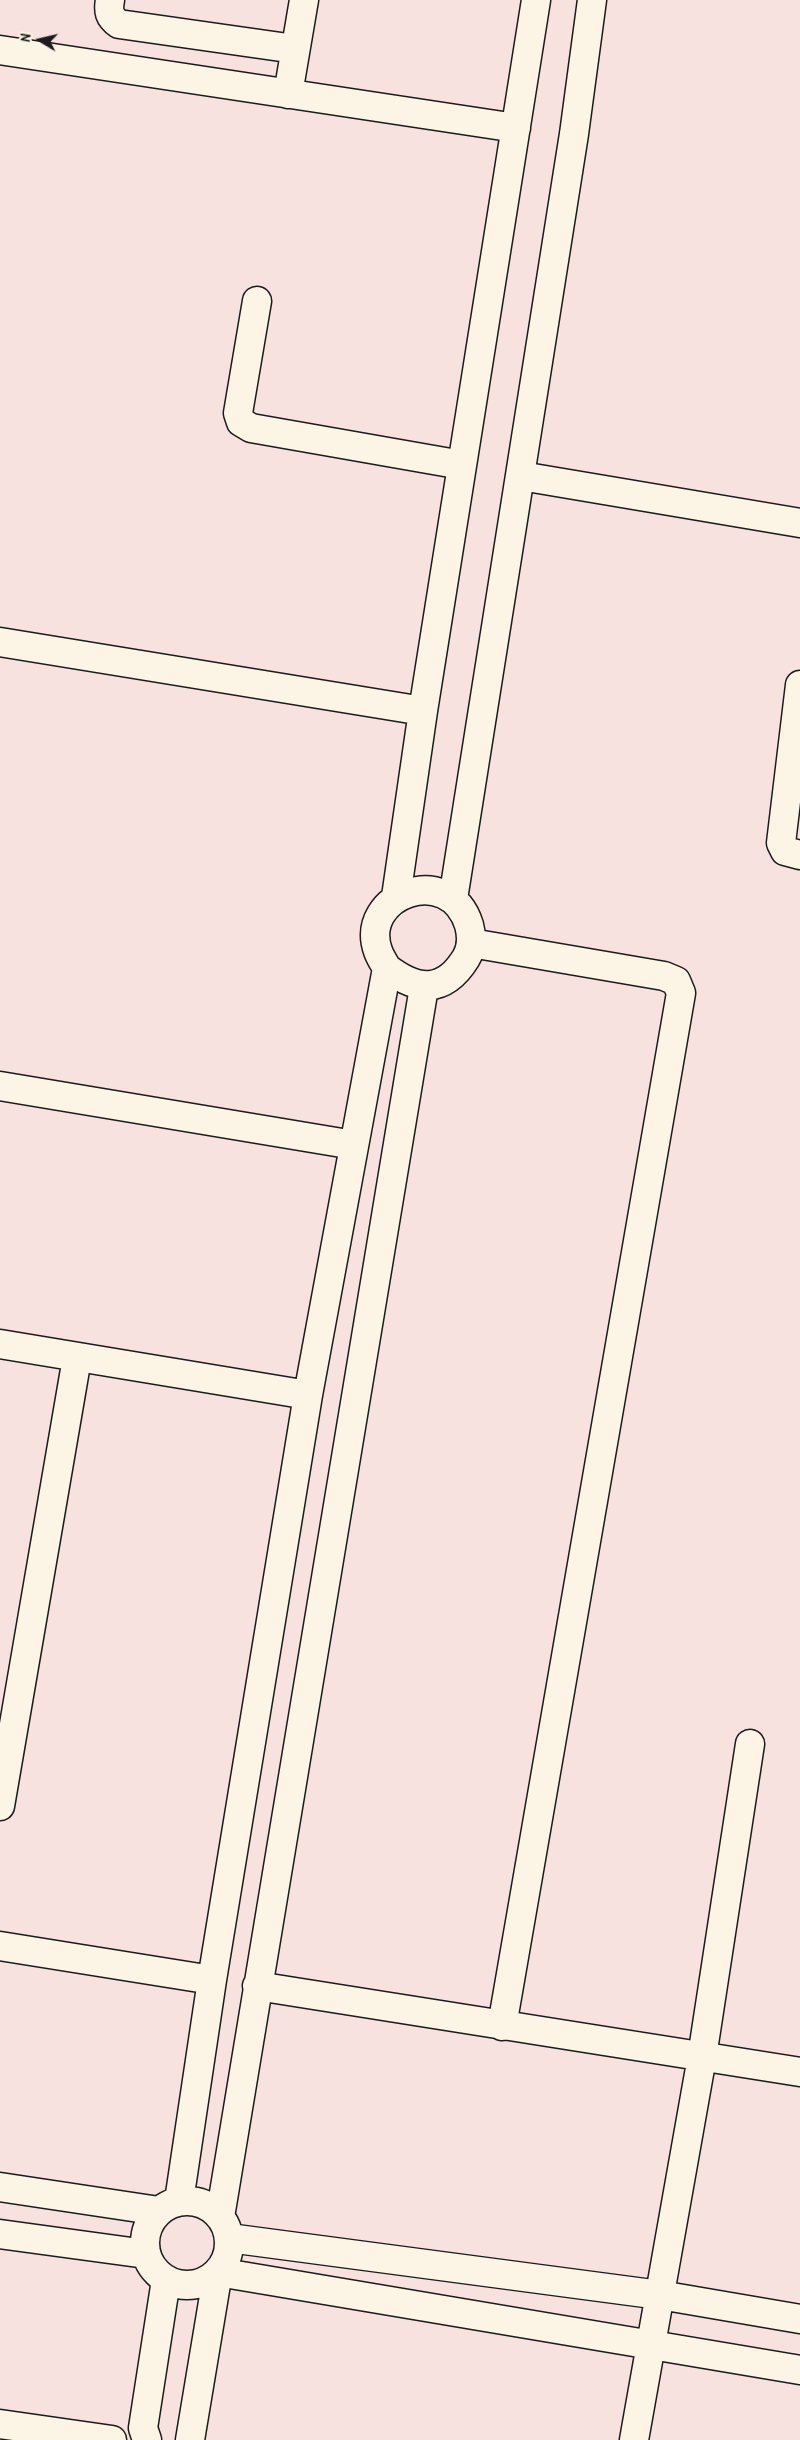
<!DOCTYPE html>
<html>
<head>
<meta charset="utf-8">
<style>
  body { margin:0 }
  #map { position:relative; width:800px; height:2440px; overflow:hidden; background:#f7e2df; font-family:"Patrick Hand",sans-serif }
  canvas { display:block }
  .north { position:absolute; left:15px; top:15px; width:50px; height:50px; -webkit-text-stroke:4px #fcf5e5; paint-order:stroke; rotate:279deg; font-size:14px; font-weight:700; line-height:20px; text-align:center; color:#1c1c1c }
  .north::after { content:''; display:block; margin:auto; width:18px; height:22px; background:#1c1c1c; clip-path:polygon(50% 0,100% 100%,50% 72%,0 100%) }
</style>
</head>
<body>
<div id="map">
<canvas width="800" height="2440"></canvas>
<div class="north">N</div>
</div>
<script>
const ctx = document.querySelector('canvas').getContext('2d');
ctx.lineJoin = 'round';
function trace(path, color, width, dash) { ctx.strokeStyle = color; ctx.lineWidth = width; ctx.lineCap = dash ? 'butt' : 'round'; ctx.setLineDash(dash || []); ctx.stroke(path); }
const minor = new Path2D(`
  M110,0C108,11 109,17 119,24L295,49
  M0,50L516,128
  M288,94L304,0
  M257,301L238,413L241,422L251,428L462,465
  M521,476L800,523
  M0,642L423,711
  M800,685L781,843L785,851L800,855
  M396,897L423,711L536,0
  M453,899L574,134L592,0
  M471,943L664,976L676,981L681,993L502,2026
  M0,1086L354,1145
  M0,1344L308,1395
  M0,1806L77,1358
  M0,1946L212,1980
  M257,1986L800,2072
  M0,2187L159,2211
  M145 2243a42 42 0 1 1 84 0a42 42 0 1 1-84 0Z
  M179,2201L212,1980L308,1395L387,968C384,963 380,957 378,951C358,895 449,861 469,925C472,936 472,948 466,958C444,994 417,991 387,968
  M220,2217L424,987
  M0,2234L146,2254
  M229,2238L660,2295L800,2319
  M0,2424L112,2440
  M147,2440L143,2428L166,2280
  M190,2440L218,2272L800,2370
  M634,2440L702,2057L750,1744`);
trace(minor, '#1c1c1c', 31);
trace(minor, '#fcf5e5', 28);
</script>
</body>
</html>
